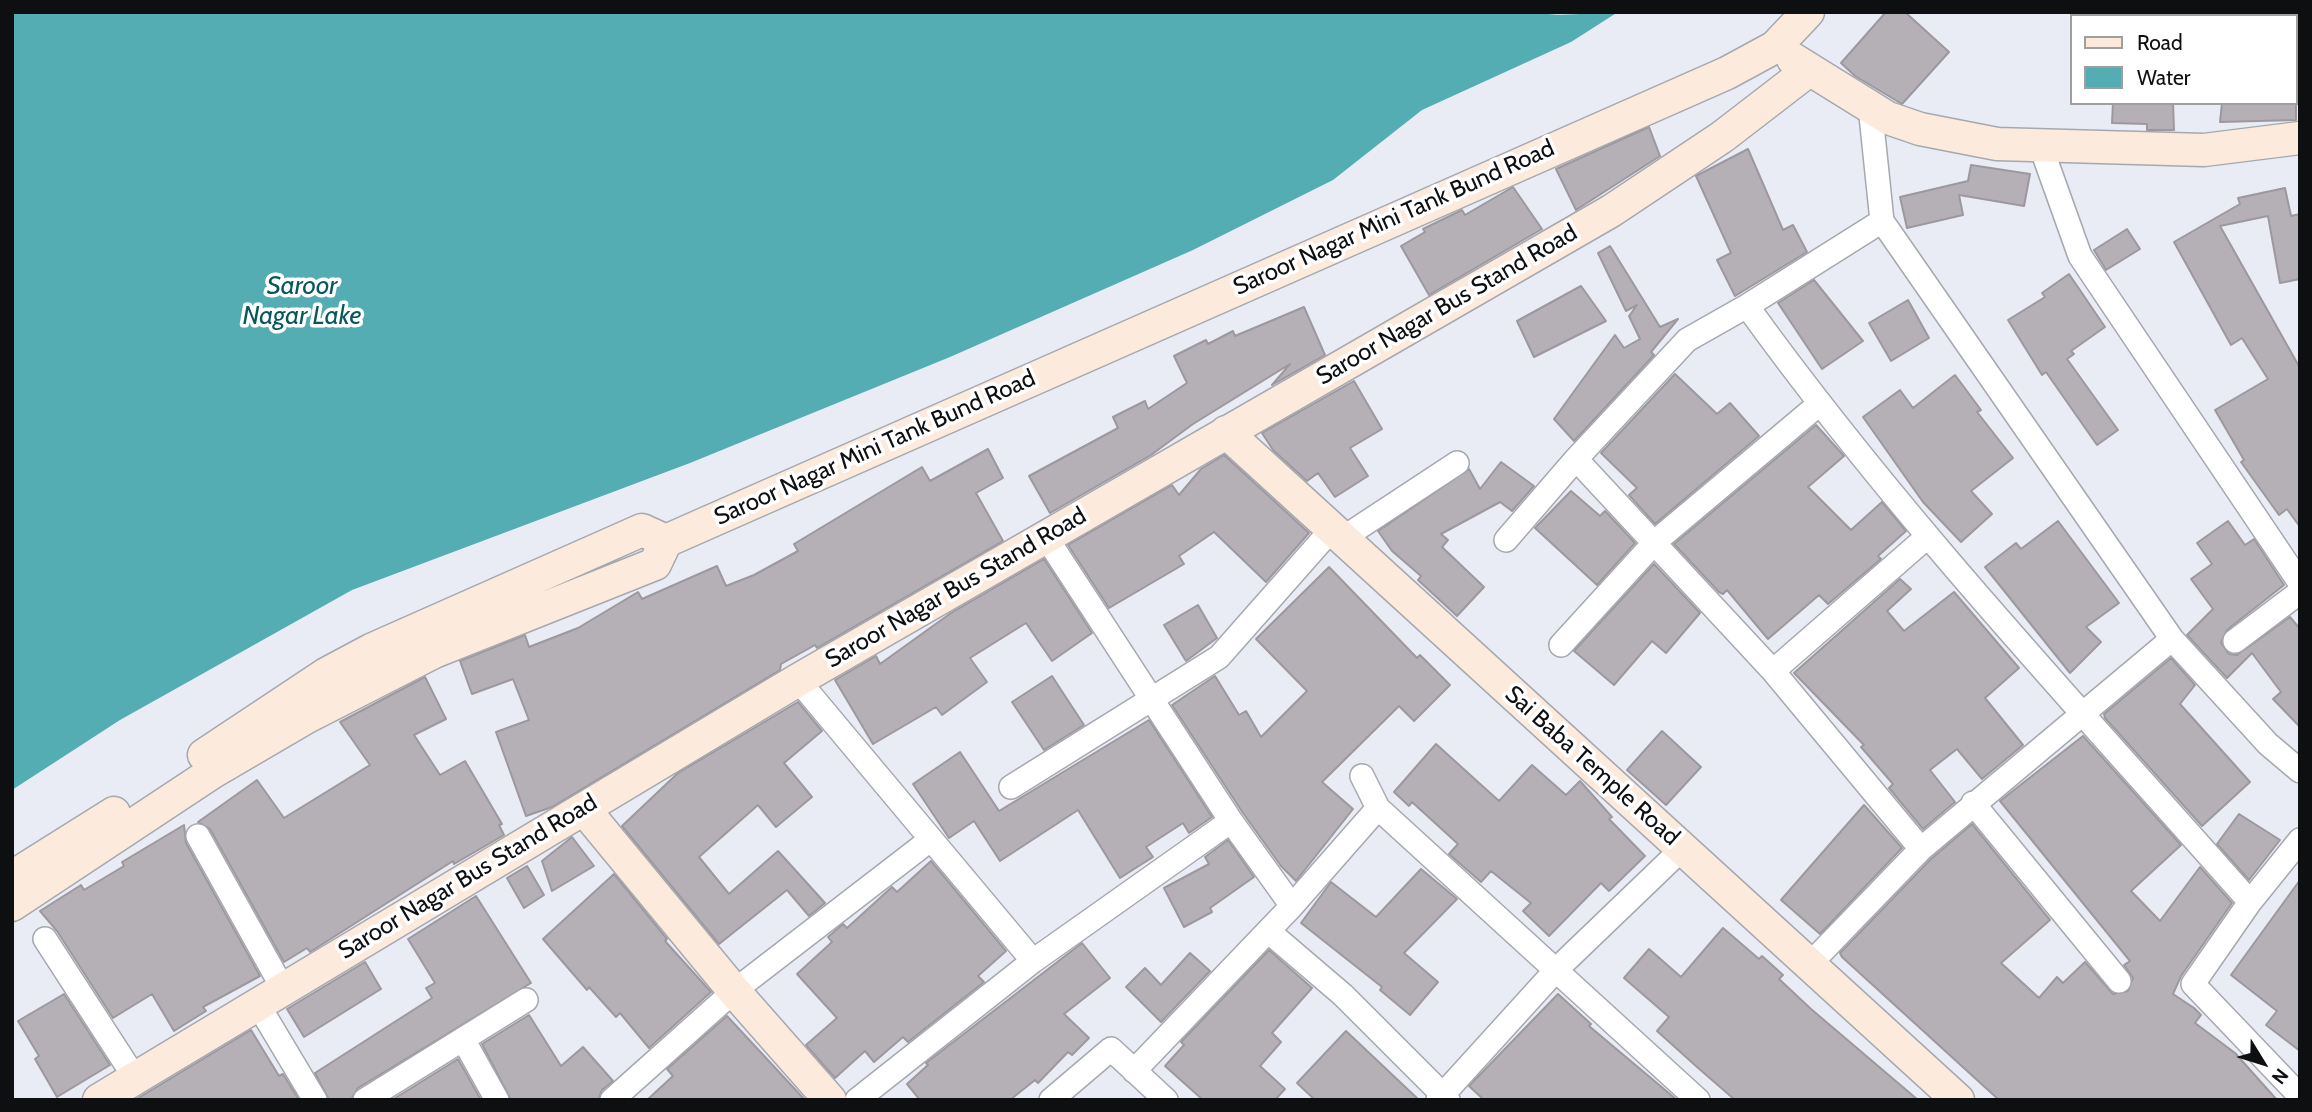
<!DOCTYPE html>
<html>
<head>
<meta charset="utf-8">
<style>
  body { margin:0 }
  #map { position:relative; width:2312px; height:1112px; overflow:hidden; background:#e9ecf4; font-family:Cabin,sans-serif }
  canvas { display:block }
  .frame { position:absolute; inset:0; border:14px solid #0e0f11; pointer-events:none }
  .legend { position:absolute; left:2070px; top:14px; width:228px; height:91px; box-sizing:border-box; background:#fff; border:2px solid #9f9fa0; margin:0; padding:9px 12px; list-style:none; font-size:21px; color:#0e0f11 }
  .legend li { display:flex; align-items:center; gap:14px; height:35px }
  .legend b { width:35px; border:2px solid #9f9fa0 }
  .north { position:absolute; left:2228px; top:1028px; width:70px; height:70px; -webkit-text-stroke:5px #fff; paint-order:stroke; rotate:128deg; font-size:19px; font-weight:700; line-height:28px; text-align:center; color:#0e0f11 }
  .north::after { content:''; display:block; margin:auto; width:24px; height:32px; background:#0e0f11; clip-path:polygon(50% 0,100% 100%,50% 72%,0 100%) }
</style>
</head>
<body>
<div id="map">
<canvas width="2312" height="1112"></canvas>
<div class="frame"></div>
<ul class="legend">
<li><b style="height:9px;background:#fceadc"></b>Road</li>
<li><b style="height:19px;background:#54adb2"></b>Water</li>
</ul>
<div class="north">N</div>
</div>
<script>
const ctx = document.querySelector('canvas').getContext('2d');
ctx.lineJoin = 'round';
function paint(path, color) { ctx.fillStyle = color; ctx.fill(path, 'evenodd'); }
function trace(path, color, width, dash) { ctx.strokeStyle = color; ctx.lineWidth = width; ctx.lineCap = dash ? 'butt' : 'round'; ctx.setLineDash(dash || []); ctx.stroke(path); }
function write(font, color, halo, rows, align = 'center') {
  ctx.font = font + ' Cabin,sans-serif'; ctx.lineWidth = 7; ctx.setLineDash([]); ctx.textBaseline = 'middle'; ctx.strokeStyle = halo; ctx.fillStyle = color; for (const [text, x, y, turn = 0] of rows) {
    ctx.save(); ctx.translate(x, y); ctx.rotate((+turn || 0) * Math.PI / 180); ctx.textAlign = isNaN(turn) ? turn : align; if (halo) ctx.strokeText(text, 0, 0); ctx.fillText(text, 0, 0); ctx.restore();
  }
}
const water = new Path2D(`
  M12,12H1537C1555,18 1595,12 1618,12L1571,42L1422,110L1333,180L1193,250L950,357L690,463L352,590L120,720L12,790Z`);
const building = new Path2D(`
  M1886,12H1905L1949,52L1902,104L1855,76L1841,63Z
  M2113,103H2173L2174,130H2147V124L2112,123Z
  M2222,103H2296V120L2220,122Z
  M1649,127L1660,156L1576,210L1556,169Z
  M1748,149L1783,230L1793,225L1807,252L1735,296L1717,260L1731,253L1696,176Z
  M1971,165L2030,174L2024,206L1959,195L1963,215L1907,228L1900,197L1968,181Z
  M1513,187L1542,229L1429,295L1401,246L1425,232L1423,229L1462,210L1465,215Z
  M2285,188L2291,216L2300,214V279L2280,283L2268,216L2220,226L2300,368V527L2287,509L2279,515L2241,462L2244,460L2215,410L2268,379L2242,338L2231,345L2174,242L2240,204L2238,198Z
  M2127,229L2140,249L2106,270L2094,250Z
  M1610,246L1660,327L1678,319L1651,352L1654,355L1574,441L1554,419L1615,335L1624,348L1640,339L1629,316L1637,305L1626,311L1598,253Z
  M2069,274L2105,327L2071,351L2074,354L2067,359L2118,430L2097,445L2046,372L2042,375L2008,320L2045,297L2042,293Z
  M1814,280L1863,341L1822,369L1778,303Z
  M1581,286L1606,321L1534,357L1517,321Z
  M1908,300L1929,338L1891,361L1869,323Z
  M1304,307L1325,355L1272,385L1290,364L1193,424L1151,455L1050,513L1029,476L1118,428L1113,417L1145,401L1148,409L1187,383L1174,356L1206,340L1208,344L1233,331L1235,336Z
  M1675,374L1717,414L1730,403L1759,436L1655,524L1629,495L1637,488L1601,453Z
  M1955,375L1981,410L1977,412L2013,458L1971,491L1992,514L1961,542L1923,502L1863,417L1900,390L1913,408Z
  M1354,381L1382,429L1350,448L1368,476L1335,497L1318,473L1307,481L1273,450L1262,433Z
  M1816,425L1844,456L1808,487L1851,530L1882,502L1906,531L1878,556L1881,559L1828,604L1819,595L1768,639L1727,590L1723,594L1719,592L1674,544Z
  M988,449L1003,478L976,493L1003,541L817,648L815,645L781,664L780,670L552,807L526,816L496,732L529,720L513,679L472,694L460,661L525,635L529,647L578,628L638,592L642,599L717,566L726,586L754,575L798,551L794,544L922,467L930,481Z
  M1224,455L1309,533L1266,582L1214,532L1179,556L1184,564L1109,608L1068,545L1172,485L1179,495L1201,469Z
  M1501,462L1534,486L1512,511L1500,502L1441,534L1448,540L1442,547L1484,587L1457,616L1418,580L1421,576L1392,551L1378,531L1469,469L1480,489Z
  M1571,491L1600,516L1605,511L1635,543L1597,585L1535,528Z
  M2058,521L2119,603L2086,627L2101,642L2070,673L1985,567L2016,543L2021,549Z
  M2228,521L2245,545L2254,539L2284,585L2227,630L2221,643L2229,654L2237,655L2290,617L2300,629V727L2273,699L2281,692L2252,653L2227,678L2187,635L2213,609L2191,579L2212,564L2197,543Z
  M1044,559L1092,633L1052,661L1026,623L970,658L987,682L942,715L936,707L873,744L835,680L876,656L880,664L951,613Z
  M1654,564L1700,613L1666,653L1652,641L1614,685L1574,651Z
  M1329,567L1417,658L1420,655L1450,685L1414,721L1399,706L1322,782L1353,809L1296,881L1281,866L1243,813L1172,705L1215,676L1239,715L1246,711L1261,737L1307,691L1256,639Z
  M1900,579L1911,589L1887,611L1904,631L1954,592L2019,668L1985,698L2023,745L1982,779L1957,749L1930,770L1955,802L1923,829L1889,788L1893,784L1861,747L1864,745L1794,673Z
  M1198,605L1217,638L1186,661L1164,625Z
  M2171,658L2195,685L2180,704L2250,782L2202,826L2105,718L2104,714Z
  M1052,676L1084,725L1044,750L1012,702Z
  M425,677L446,719L414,735L440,775L465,761L502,824L499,825L504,835L454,864L453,861L310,952L307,948L284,962L210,829L198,822L257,780L284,818L370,765L340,722Z
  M798,702L822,731L784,763L812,797L776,827L758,805L699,857L729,894L778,851L825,903L809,916L787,890L719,944L622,826L678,773Z
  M1149,720L1212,817L1189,833L1183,823L1146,847L1153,857L1120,878L1078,810L1000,861L974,821L949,838L913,784L960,752L999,811Z
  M1662,731L1701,767L1666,805L1627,770Z
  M2083,736L2181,845L2131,891L2160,921L2200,867L2232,903L2181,976L2173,994L2194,1008L2201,1015L2195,1023L2235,1053L2277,1100H1999L1842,957L1840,953L1931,859L1972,824L2050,920L2001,963L2039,998L2057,977L2063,983L2085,962L2113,994L2128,991L2133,978L2124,965L2130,961L2000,801Z
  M1436,744L1499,801L1532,765L1566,795L1580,781L1612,817L1609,819L1645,856L1609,891L1601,883L1549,936L1523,911L1531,903L1491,871L1481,882L1449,854L1458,844L1412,802L1409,806L1394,792Z
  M1864,805L1902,848L1820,934L1781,900Z
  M2239,814L2280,840L2249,880L2217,844Z
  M184,825L186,843L260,976L203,1007L206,1011L174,1031L152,994L113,1018L57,931L40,911L81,885L84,890L124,866L122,862Z
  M572,837L594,866L552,891L542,861Z
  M1228,840L1254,877L1210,908L1212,912L1184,927L1164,888L1209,864L1205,857Z
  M931,861L1006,951L978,976L984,982L908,1042L903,1037L874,1062L865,1051L835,1078L806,1045L837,1018L797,974L832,942L828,937L843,924L847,928L892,887L897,892Z
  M527,866L544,895L524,908L507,878Z
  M1421,869L1457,899L1404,953L1438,982L1410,1015L1380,990L1382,987L1301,923L1331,882L1376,917Z
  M614,874L667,939L665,941L711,992L649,1048L620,1013L616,1017L589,987L587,990L543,939Z
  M2300,880V1051L2266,1025L2277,1011L2231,975Z
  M476,896L531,983L358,1088L351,1100H329L315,1073L432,998L426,988L435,983L408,939Z
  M1723,928L1759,959L1762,956L1783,975L1779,979L1811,1009L1918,1100H1735L1697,1067L1657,1031L1669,1017L1624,978L1649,949L1681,977Z
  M1082,943L1110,978L1064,1014L1089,1038L1072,1055L1068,1052L1038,1083L1035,1080L1010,1100H920L907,1084L928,1065L926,1063Z
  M1269,950L1312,988L1272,1033L1281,1042L1260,1066L1285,1089L1275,1100H1203L1165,1066L1184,1045L1181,1042Z
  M1190,953L1210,971L1161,1022L1126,987L1145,968L1161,985Z
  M365,962L381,989L304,1037L287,1009Z
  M64,994L110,1065L57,1097L35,1059L39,1056L18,1021Z
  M1558,994L1591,1024L1589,1026L1677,1100H1484L1469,1086Z
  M529,1015L561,1066L583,1047L613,1081L602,1090L598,1100H511L482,1044Z
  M727,1016L805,1100H647L673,1076L667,1069Z
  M251,1030L279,1076L283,1074L299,1100H135Z
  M1346,1031L1419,1100H1315L1297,1083Z
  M458,1059L481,1100H392Z`);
const street = new Path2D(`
  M2151,12L2255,16
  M2296,17H2300
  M1870,106L1882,221L2172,639L2268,744L2300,771
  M2041,147L2080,256L2300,583
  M1747,306C1899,517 2078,707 2250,902
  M1576,459L1773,671L1921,849
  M1046,537L1231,821L1292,906
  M1343,538L1457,463
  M1506,540L1576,459L1687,340L1747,306L1882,221
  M2235,641L2300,592
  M1561,645L1656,541L1818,405
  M1773,671L1927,537
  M798,680L1033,961
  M1362,776L1378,808L1698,1100
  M1011,787L1219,657L1332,529
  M1973,803L2119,981
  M198,836L282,987
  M2300,840L2250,902L2193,984L2300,1096
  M1268,931L1343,995L1448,1100
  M45,939L135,1078
  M1809,965L1921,849L2172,639
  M257,1003L315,1100
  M463,1039L497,1100
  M1134,1071L1292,906L1378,808
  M365,1100L526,1000
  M612,1100L734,991L930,840
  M857,1100L1033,961L1231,821
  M1051,1100L1111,1049L1166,1100
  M1438,1100L1557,969L1682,849`);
const secondary = new Path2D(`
  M1793,59L1888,118L1920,129L1997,144L2204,150L2300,138
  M1226,432L1958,1100
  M204,755L326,674L371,650L642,530L666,541
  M584,809L734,991L830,1100
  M12,877L114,813
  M12,905L213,772L307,717L434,652L655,564L666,541L1727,73L1775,47L1808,12
  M99,1100L798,680L1611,211L1722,137L1809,70`);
const streetNames = [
  ["Saroor Nagar Mini Tank Bund Road",1394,218,-24],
  ["Saroor Nagar Bus Stand Road",1447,305,-30],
  ["Saroor Nagar Mini Tank Bund Road",875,448,-24],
  ["Saroor Nagar Bus Stand Road",956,588,-30],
  ["Sai Baba Temple Road",1592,766,42],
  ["Saroor Nagar Bus Stand Road",468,877,-31]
];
const waterNames = [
  ["Saroor",302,286],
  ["Nagar Lake",302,316]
];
paint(water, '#54adb2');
paint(building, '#b5b0b6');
trace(building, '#9d989e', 2);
trace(street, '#a5a8af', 26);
trace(secondary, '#a5a8af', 35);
trace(street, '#fff', 23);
trace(secondary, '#fceadc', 32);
write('24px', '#0e0f11', '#fff', streetNames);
write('italic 26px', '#07585c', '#fff', waterNames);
</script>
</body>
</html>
